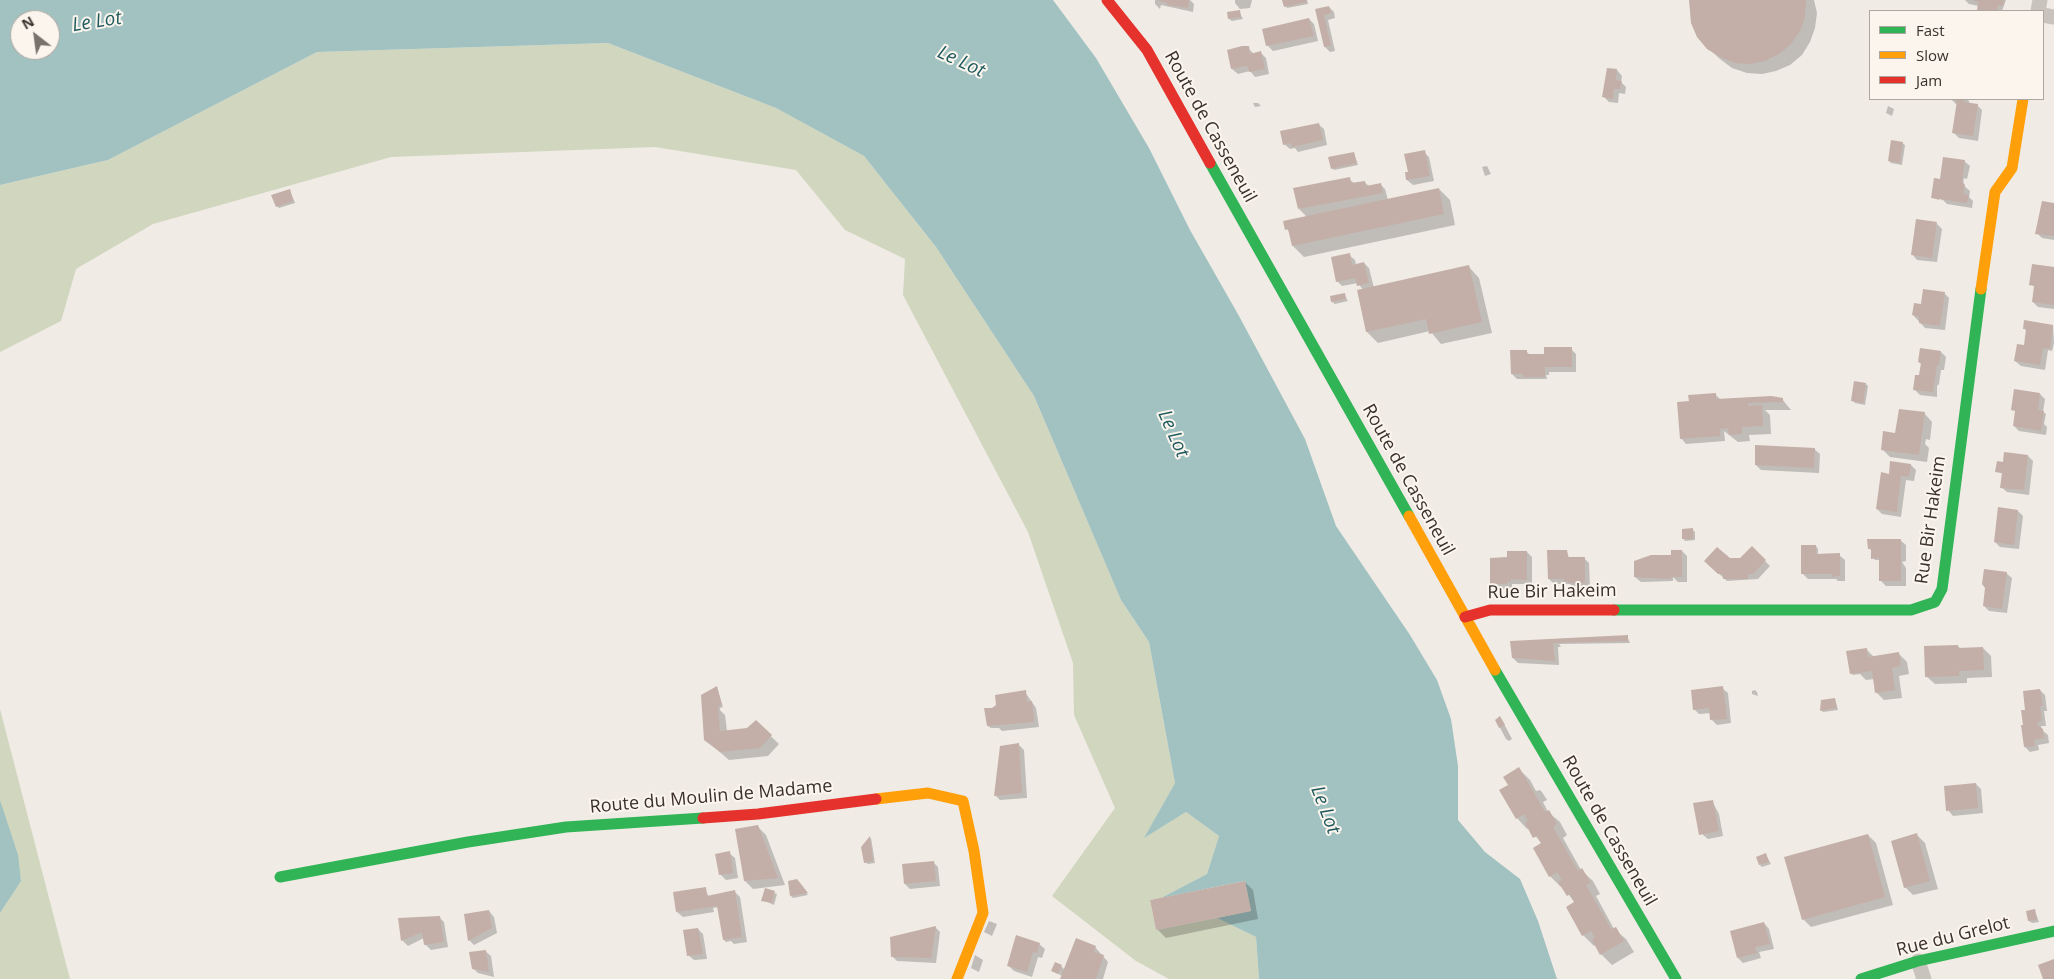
<!DOCTYPE html>
<html>
<head>
<meta charset="utf-8">
<style>
  body { margin:0 }
  #map { position:relative; width:2054px; height:979px; overflow:hidden; background:#f0ebe5; font-family:"Open Sans",sans-serif }
  canvas { display:block }
  .legend { position:absolute; left:1869px; top:10px; width:175px; height:90px; box-sizing:border-box; background:#fbf5ee; border:1px solid #aea6a0; margin:0; padding:6px 9px; list-style:none; font-size:15px; color:#3b302b }
  .legend li { display:flex; align-items:center; gap:10px; height:25px }
  .legend b { width:25px; border:1px solid #aea6a0 }
  .north { position:absolute; left:10px; top:10px; width:50px; height:50px; box-sizing:border-box; background:#fbf5ee; border:1px solid #aea6a0; border-radius:50%; rotate:330deg; font-size:14px; font-weight:700; line-height:20px; text-align:center; color:#3b302b }
  .north::after { content:''; display:block; margin:auto; width:18px; height:22px; background:#7a716c; clip-path:polygon(50% 0,100% 100%,50% 72%,0 100%) }
</style>
</head>
<body>
<div id="map">
<canvas width="2054" height="979"></canvas>
<ul class="legend">
<li><b style="height:6px;background:#30b455"></b>Fast</li>
<li><b style="height:6px;background:#ff9f0a"></b>Slow</li>
<li><b style="height:6px;background:#e5322d"></b>Jam</li>
</ul>
<div class="north">N</div>
</div>
<script>
const ctx = document.querySelector('canvas').getContext('2d');
ctx.lineJoin = 'round';
function paint(path, color) { ctx.fillStyle = color; ctx.fill(path, 'evenodd'); }
function trace(path, color, width, dash) { ctx.strokeStyle = color; ctx.lineWidth = width; ctx.lineCap = dash ? 'butt' : 'round'; ctx.setLineDash(dash || []); ctx.stroke(path); }
function write(font, color, halo, rows, align = 'center') {
  ctx.font = font + ' "Open Sans",sans-serif'; ctx.lineWidth = 4; ctx.setLineDash([]); ctx.textBaseline = 'middle'; ctx.strokeStyle = halo; ctx.fillStyle = color; for (const [text, x, y, turn = 0] of rows) {
    ctx.save(); ctx.translate(x, y); ctx.rotate((+turn || 0) * Math.PI / 180); ctx.textAlign = isNaN(turn) ? turn : align; if (halo) ctx.strokeText(text, 0, 0); ctx.fillText(text, 0, 0); ctx.restore();
  }
}
const green = new Path2D(`
  M608,43L776,108L864,156L936,247L1034,396L1121,600L1149,642L1175,783L1145,837L1186,812L1219,836L1207,874L1161,898L1150,900L1156,930L1217,918L1256,937L1259,979H1169L1136,961L1052,896L1115,808L1074,715L1073,663L1028,532L903,295L905,259L845,230L796,170L655,147L391,157L153,224L76,269L61,321L0,352V185L108,160L317,52Z
  M0,709L70,979H0V913L21,880L0,800Z`);
const water = new Path2D(`
  M0,0H1053L1096,58L1149,148L1190,230L1239,316L1305,439L1336,526L1410,635L1437,680L1451,719L1458,766V820L1485,852L1520,879L1538,921L1557,979H1259L1256,937L1217,918L1251,911L1245,881L1161,898L1207,874L1219,836L1186,812L1144,838L1175,783L1149,642L1121,600L1034,396L936,247L864,156L776,108L608,43L317,52L108,160L0,185ZM20,20H50V50H20Z
  M0,800L18,855L21,881L0,913Z`);
const shadow = new Path2D(`
  M1155,0H1190L1194,4L1193,12L1161,5L1160,9L1155,4Z
  M1235,0H1252L1250,8L1240,9L1235,3Z
  M1283,0H1307L1308,4L1287,8Z
  M1690,0H1814L1817,13L1815,28L1810,42L1802,55L1790,65L1776,71L1762,74L1747,73L1732,68L1720,59L1708,48L1692,23Z
  M1965,0H2006L2002,11H1978L1979,6L1969,4Z
  M1329,7L1334,12L1335,18L1328,20L1335,51L1330,52L1325,47L1317,10Z
  M1239,11L1243,19L1232,21L1229,19Z
  M1309,19L1314,24L1318,41L1273,51L1268,46L1264,30Z
  M1248,48L1254,54L1261,53L1266,58L1269,74L1255,77L1250,71L1238,74L1232,69Z
  M1617,70L1622,76L1621,82L1626,87L1625,94L1619,93L1618,103L1609,102L1604,97Z
  M1951,99H1968L1970,104L1977,105L1982,110L1978,141L1959,138L1954,133L1957,105Z
  M1253,103H1258L1261,106L1255,107Z
  M1888,106L1894,109L1892,116L1886,113Z
  M1318,124L1324,129L1327,145L1298,152L1295,148L1290,149L1284,144Z
  M1902,143L1905,145L1902,165L1891,163L1889,161Z
  M1424,152L1429,157L1434,181L1413,185L1407,180L1406,173H1409Z
  M1354,154L1358,165L1334,170L1332,168Z
  M1944,158L1964,161L1970,166L1967,179L1964,178L1963,185L1970,191L1969,197L1973,201L1972,208L1947,204L1942,199L1941,201L1944,181L1942,179L1939,200L1933,198L1935,179L1941,180Z
  M1487,166L1491,174L1485,176L1482,167Z
  M1349,179L1355,184L1364,182L1369,186L1380,184L1385,189L1388,200L1439,189L1450,200L1455,225L1304,257L1293,246L1290,233L1287,229L1307,217L1299,209Z
  M290,190L295,203L279,208L277,206Z
  M2054,204V240L2042,238L2037,233Z
  M1937,224L1942,229L1937,262L1917,260L1912,254Z
  M1349,255L1355,260L1356,265L1364,263L1369,268L1374,288L1469,267L1479,278L1492,333L1441,344L1430,331L1378,343L1367,332L1358,291L1363,290L1358,283L1342,286L1337,281Z
  M2054,269V309L2038,307L2033,302Z
  M1944,293L1949,298L1945,330L1925,328L1913,315L1922,306Z
  M1344,294L1348,301L1335,304L1332,302Z
  M2053,326L2054,343L2052,351L2048,350L2045,370L2021,366L2015,361L2025,347L2027,332L2024,328Z
  M1571,349L1576,354V372H1549V375H1546L1547,379H1517L1512,374L1526,351L1530,355H1545Z
  M1941,352L1946,357L1944,370H1941L1939,384L1937,386V397L1920,395L1914,389L1920,377L1922,365L1919,362Z
  M1866,384L1868,386L1865,405L1855,403L1853,401Z
  M1715,394L1721,400L1782,399L1791,410H1765L1770,415L1771,434L1749,435L1750,441L1738,442L1724,431L1725,441L1686,444L1681,438L1690,402Z
  M2040,394L2045,399L2043,412L2046,414L2044,424L2047,427L2046,435L2019,431L2014,426Z
  M1924,413L1932,422L1930,440L1926,439L1925,444L1929,448L1927,462L1890,457L1882,449L1896,435Z
  M1814,449L1820,454L1819,473L1761,470L1756,465Z
  M2028,456L2033,461L2029,495L2007,492L2001,487L2003,474L1996,471L2002,463Z
  M1911,465L1916,470L1914,481L1906,480L1901,517L1882,514L1877,509L1890,475Z
  M2018,511L2023,516L2019,549L2000,547L1995,542Z
  M1693,530L1695,532V540L1685,541L1683,538Z
  M1900,540L1906,545V561L1902,562L1906,568V586H1886L1881,581L1880,560H1875L1873,558V552L1869,548Z
  M1816,546L1818,549V555H1839L1845,560V581H1838L1836,579H1808L1803,574Z
  M1752,548L1770,566L1758,579L1727,581L1705,561L1740,560Z
  M1682,551L1687,556V582H1678L1673,577V581L1641,582L1635,577Z
  M1527,552L1532,557V584H1512V589H1496L1491,584L1510,559Z
  M1567,552L1569,558H1584L1589,563L1590,588H1574L1570,584H1554L1549,579Z
  M2006,573L2012,578L2007,613L1989,611L1984,606L1986,588Z
  M1627,636L1630,643L1559,644L1561,647H1558L1559,665L1518,663L1513,658L1555,641L1557,643V639Z
  M1958,646L1960,648H1983L1991,656L1992,677L1967,678V683L1935,684L1926,676Z
  M1866,649L1874,657L1899,654L1907,662L1909,674L1899,676L1902,698L1884,700L1876,692L1874,679L1866,680L1860,674L1853,675L1851,673Z
  M717,688L723,707L720,708V710L725,715L727,731L747,729L756,722L779,744L768,756L729,760L705,739Z
  M1722,688L1728,693L1731,723L1717,725L1712,720L1711,713L1699,714L1694,709Z
  M1755,690L1757,692L1758,696L1752,694V691Z
  M2040,690L2045,695L2047,711H2044L2046,726H2041L2042,730L2048,735L2049,743L2038,745L2039,750L2030,752L2025,747V726Z
  M1025,692L1036,708L1039,727L1002,731L999,728H991L988,726L994,709Z
  M1835,700L1838,710L1823,712L1821,710Z
  M1496,720H1502L1512,739L1509,741L1506,739Z
  M1018,744L1024,750L1027,798L1000,800L995,795Z
  M1519,769L1530,780L1536,791L1540,790L1542,792L1547,800L1543,802L1548,812L1560,822L1567,835L1563,838L1581,870L1593,881L1600,894L1596,896L1614,929L1626,939L1634,952L1612,965L1601,954L1596,945L1594,946L1583,935L1575,903L1562,886L1561,887L1550,876L1534,849L1542,844L1529,828L1527,829L1517,818L1509,785Z
  M1976,784L1981,789L1983,813L1953,816L1948,810Z
  M1712,801L1719,814L1723,836L1708,839L1702,834Z
  M758,827L766,835L785,885L753,889L745,881Z
  M1868,835L1876,843L1893,905L1811,927L1803,919Z
  M1917,835L1925,843L1938,889L1913,895L1905,887Z
  M871,838L875,863L868,864L865,862L863,848Z
  M729,853L735,858L738,878L726,880L720,874Z
  M1766,855L1771,864L1762,867L1760,865Z
  M933,862L938,867L940,886L910,889L905,884Z
  M1245,882L1253,890L1258,919L1166,938L1158,930L1151,901Z
  M799,883L808,895L793,898L791,896Z
  M705,889L709,897L734,891L740,897L747,942L734,944L731,941L726,942L724,940L719,907L713,908L714,912L683,917L677,912Z
  M766,890L777,894L774,905L763,900Z
  M489,911L494,917L497,933L474,945L469,940L465,915Z
  M2035,911L2039,922L2032,923L2029,921Z
  M439,917L444,922L448,947L431,950L425,944L424,938L408,946L403,941L399,919Z
  M989,921L997,924L992,936L984,932Z
  M1764,923L1769,929L1774,949L1759,952L1761,958L1743,963L1738,958Z
  M935,927L940,932L936,963L897,961L892,956Z
  M698,929L703,934L707,959L694,960L688,955Z
  M1039,944L1045,949L1042,958L1038,957L1032,977L1014,971L1009,966Z
  M1095,947L1108,962L1103,979H1061L1062,976L1053,971L1061,966L1065,970Z
  M485,951L491,956L494,977L478,973L473,968Z
  M975,955L983,960L979,972L971,968Z`);
const building = new Path2D(`
  M1157,0H1189L1188,8L1167,5V3Z
  M1282,0H1306L1307,2L1284,7Z
  M1689,0H1806L1805,17L1800,31L1791,44L1779,54L1765,61L1750,64L1735,63L1720,57L1707,49L1697,37L1691,23Z
  M1972,0H2004L2003,6L1998,5L1997,11H1977L1978,2Z
  M1329,6L1331,13L1324,15L1331,46L1324,47L1315,9Z
  M1240,10L1241,17L1228,19L1227,12Z
  M1309,18L1314,36L1266,46L1262,29Z
  M1242,46H1249L1250,54L1261,51L1265,69L1249,72L1248,66L1231,69L1227,50Z
  M1607,68L1617,69L1616,80L1622,81L1620,89H1614L1613,99L1602,97Z
  M1947,99H1965L1964,102L1978,104L1973,136L1952,133L1957,101Z
  M1319,123L1323,140L1292,147L1291,143L1283,145L1280,131Z
  M1891,140L1903,142L1900,163L1888,161Z
  M1425,150L1430,176L1406,180L1405,172H1408L1404,154Z
  M1354,152L1357,163L1331,169L1328,157Z
  M1943,157L1965,160L1962,181L1965,185L1963,194L1969,195L1967,203L1931,198L1934,178L1940,179Z
  M1350,177L1351,183L1365,181L1366,186L1381,183L1383,193L1298,209L1293,188Z
  M1439,188L1444,214L1292,246L1288,229L1285,230L1283,221Z
  M290,189L293,201L276,207L271,195Z
  M2042,201L2054,203V236L2035,234Z
  M1916,219L1937,222L1932,258L1911,255Z
  M1350,253L1352,265L1364,262L1369,283L1357,286L1355,278L1336,282L1331,257Z
  M2032,264L2054,267V305L2032,302L2034,286L2029,285Z
  M1469,265L1482,322L1429,334L1426,319L1366,332L1357,290Z
  M1923,289L1945,292L1940,326L1919,323V317L1912,315L1914,303L1921,304Z
  M1345,293L1346,299L1331,302L1330,296Z
  M2024,320L2053,325L2050,349L2043,348L2040,365L2014,361L2017,344L2024,345L2026,329H2023Z
  M1544,347H1572V367H1545V377H1523V374H1511L1510,350H1527V354H1544Z
  M1920,348L1941,351L1939,365H1937L1933,392L1913,390L1915,375H1919L1921,363L1918,362Z
  M1854,381L1866,383L1863,403L1851,401Z
  M2014,389L2040,393L2038,410L2044,411L2041,431L2013,426L2015,411L2011,410Z
  M1716,393V399L1771,396L1783,398V402L1748,403V406L1762,405L1763,426L1742,427V434L1729,435L1728,428L1720,429V436L1680,439L1677,402L1689,401L1688,395Z
  M1899,409L1925,412L1919,455L1881,450L1883,431L1895,433Z
  M1755,445L1815,448L1814,468L1755,465Z
  M2004,452L2028,455L2024,490L2000,488L2002,473L1995,472L1997,461L2003,462Z
  M1890,461L1911,464L1909,477L1901,476L1897,512L1876,509L1881,472L1889,474Z
  M1998,507L2018,510L2014,545L1994,542Z
  M1693,528V539H1682V529Z
  M1867,539H1901V581H1879V558L1871,559V549H1868Z
  M1801,545H1816V554L1840,553V576L1832,577V574H1801Z
  M1752,546L1766,560L1753,574H1748V579H1723V574H1718L1704,561L1717,547L1730,558H1740Z
  M1547,550H1567L1568,557H1585V583H1568V581L1564,582V579H1548Z
  M1671,550H1682V577H1671V579L1634,577V561L1651,555H1671Z
  M1507,551H1527V580L1511,579V582H1507V584H1490V558L1507,557Z
  M1984,569L2007,572L2002,609L1983,606L1985,588L1982,584Z
  M1628,635V641L1553,643L1555,661L1512,658L1510,641Z
  M1958,645V648L1983,647L1984,670L1959,671V676L1925,677L1924,646Z
  M1867,648L1868,657L1899,652L1901,666L1892,668L1895,690L1875,693L1872,671L1850,674L1846,651Z
  M717,686L722,705L718,706L720,731L747,728L756,720L772,735L760,748L720,752L704,740L701,695Z
  M1723,686L1727,719L1710,720L1709,708L1693,710L1691,690Z
  M2040,689L2043,706H2040L2042,721L2037,722L2038,726L2043,729L2044,738L2034,740L2035,746L2024,747L2021,725H2023L2021,710H2025L2023,691Z
  M1026,690L1027,702L1032,701L1034,722L987,726L984,708H992L996,705L995,695Z
  M1835,698L1837,708L1820,711L1821,700Z
  M1500,716L1505,725L1499,728L1495,720Z
  M1019,743L1022,793L994,796L1000,746Z
  M1519,767L1545,812L1549,810L1557,824L1553,827L1578,871L1582,868L1591,883L1586,885L1611,929L1616,927L1624,941L1600,955L1592,940L1595,938L1591,931L1582,936L1566,907L1574,902L1570,894L1567,896L1558,882L1562,880L1557,872L1549,877L1533,848L1541,843L1537,836L1533,838L1525,823L1528,821L1524,814L1516,819L1499,790L1508,785L1503,777Z
  M1976,783L1978,808L1946,811L1944,786Z
  M1713,800L1719,831L1699,835L1693,803Z
  M758,825L778,878L744,881L735,829Z
  M1917,833L1930,881L1904,888L1891,841Z
  M1868,834L1885,897L1802,920L1784,857Z
  M870,836L873,861L864,863L861,847Z
  M730,851L733,873L719,875L715,854Z
  M1766,853L1769,862L1759,865L1756,857Z
  M934,861L936,881L904,884L902,864Z
  M797,879L808,893L790,896L788,881Z
  M1245,881L1251,911L1156,930L1150,900Z
  M706,887L707,896L735,890L742,937L723,940L717,906L676,912L673,892Z
  M765,888L775,891L772,903L761,901Z
  M2035,909L2037,920L2028,921L2026,911Z
  M489,910L492,928L468,941L464,914Z
  M440,916L444,942L424,945L422,932L401,941L398,918Z
  M1764,922L1770,944L1755,947L1757,953L1737,958L1730,931Z
  M936,926L931,958L891,957L890,937Z
  M698,928L703,954L687,956L683,930Z
  M1016,935L1040,943L1037,953L1033,952L1027,972L1007,966Z
  M1076,938L1096,946L1094,952L1104,955L1096,979H1060Z
  M486,950L489,972L472,969L469,952Z
  M2054,959V979H2043L2038,965Z
  M1055,962L1062,965L1058,974L1051,971Z`);
const street = new Path2D(`
  M2038,11L2040,0
  M2043,15L2054,17
  M1918,961L1924,979`);
const fast = new Path2D(`
  M1210,163L1409,516
  M1614,610H1911L1935,602L1942,589L1981,289
  M1495,670L1676,979
  M280,877L468,842L566,827L703,818
  M1861,979L1918,961L2054,931`);
const slow = new Path2D(`
  M1981,289L1995,192L2012,168L2023,99
  M1409,516L1495,670
  M876,799L928,793L963,801L974,851L983,913L957,979`);
const jam = new Path2D(`
  M1107,0L1147,50L1210,163
  M1465,617L1490,610H1614
  M703,818L758,814L876,799`);
const streetNames = [
  ["Route de Casseneuil",1210,127,61],
  ["Route de Casseneuil",1408,480,61],
  ["Rue Bir Hakeim",1931,520,-82],
  ["Rue Bir Hakeim",1552,592,-1],
  ["Route du Moulin de Madame",711,797,-5],
  ["Route de Casseneuil",1609,831,60],
  ["Rue du Grelot",1953,937,-14]
];
const waterNames = [
  ["Le Lot",97,22,-9],
  ["Le Lot",961,62,25],
  ["Le Lot",1173,434,66],
  ["Le Lot",1325,810,69]
];
paint(green, '#d1d6bf');
paint(water, '#a1c2c1');
paint(shadow, '#0003');
paint(building, '#c3afa7');
trace(street, '#c9c3be', 15);
trace(fast, '#30b455', 11);
trace(slow, '#ff9f0a', 11);
trace(jam, '#e5322d', 11);
write('18px', '#3b302b', '#fbf5ee', streetNames);
write('italic 19px', '#1f5a5e', '#fbf5ee', waterNames);
</script>
</body>
</html>
